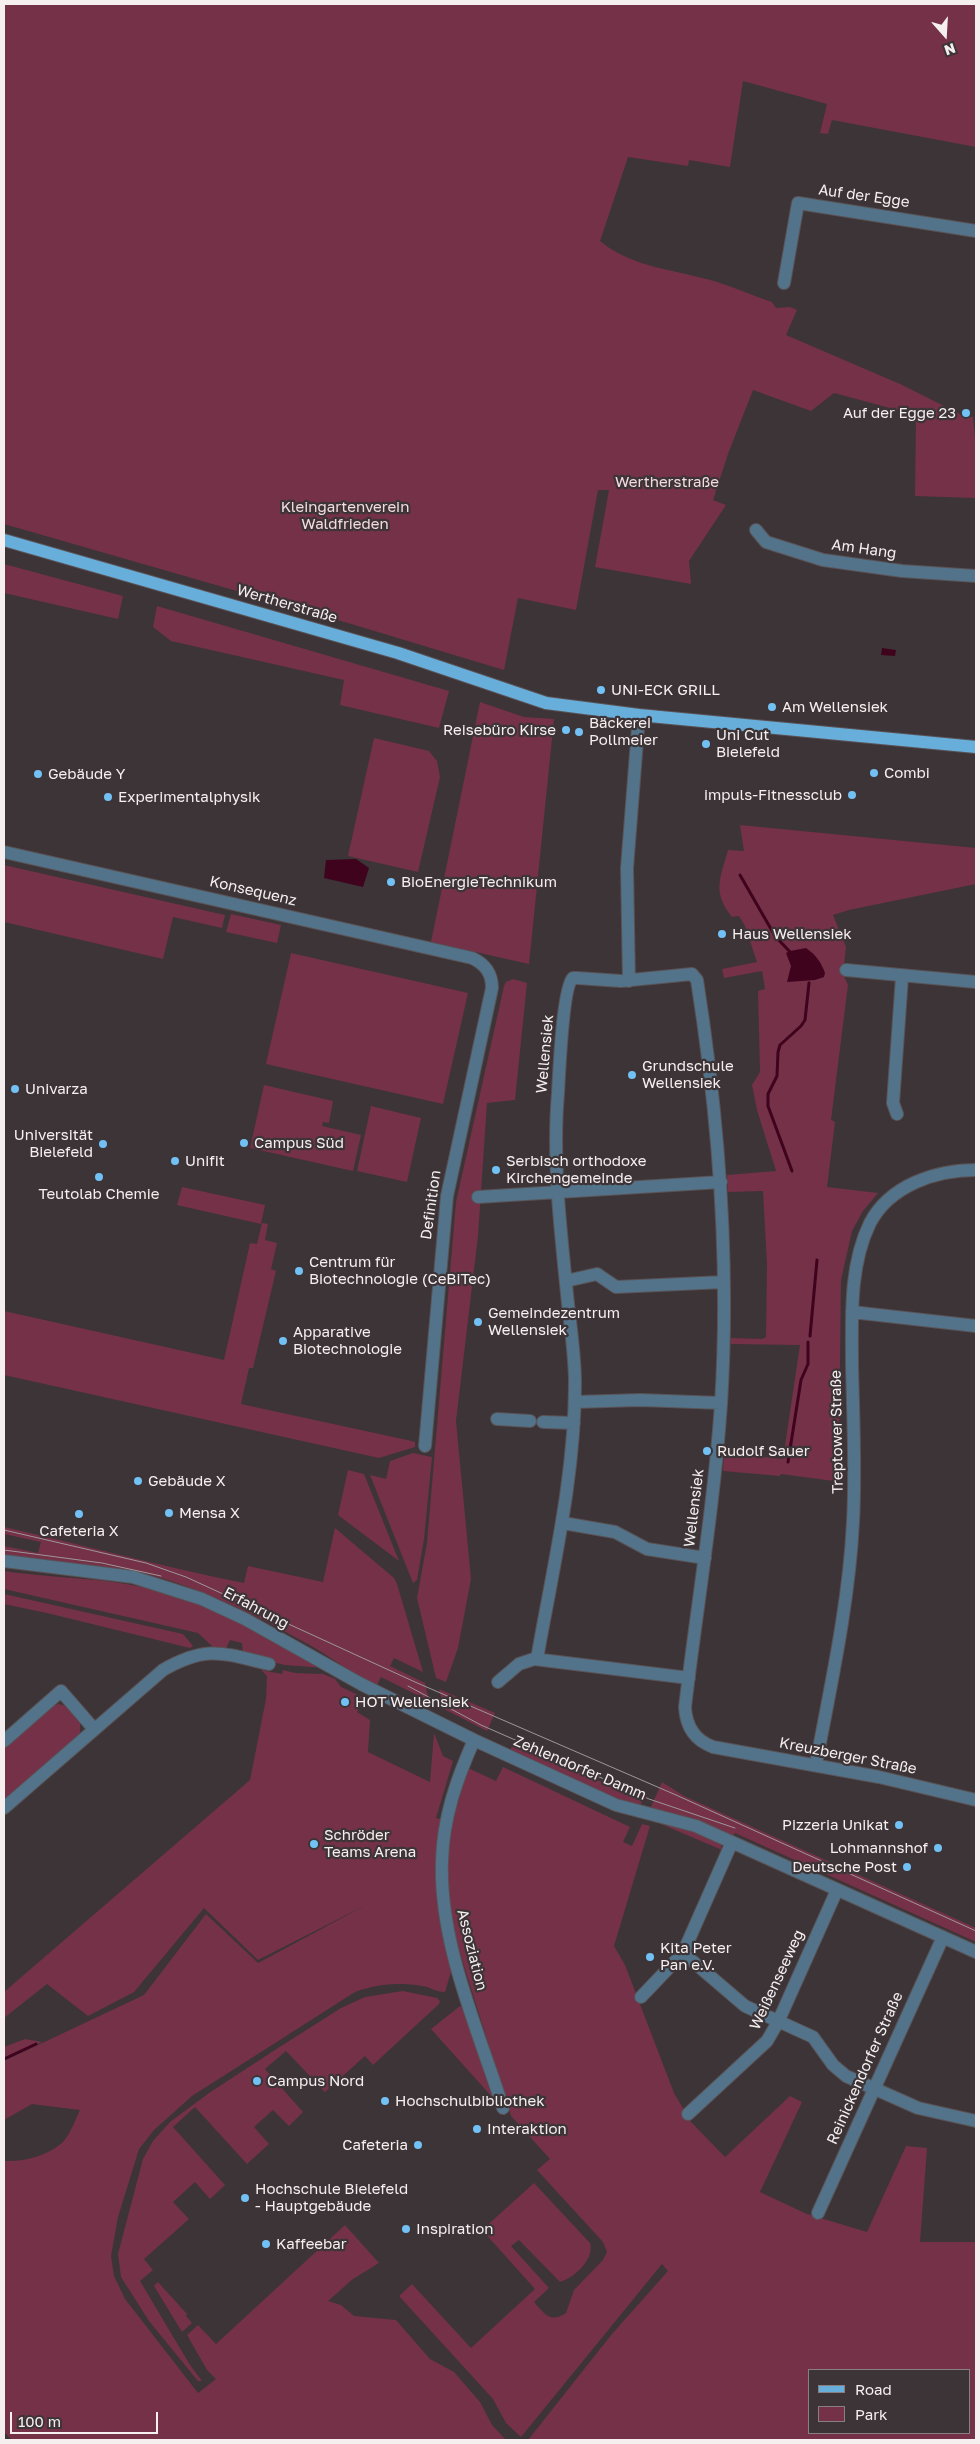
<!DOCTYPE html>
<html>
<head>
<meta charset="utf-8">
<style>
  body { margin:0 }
  #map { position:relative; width:980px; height:2444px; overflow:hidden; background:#3d3437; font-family:"Golos Text",sans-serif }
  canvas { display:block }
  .frame { position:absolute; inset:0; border:5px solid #f5eff0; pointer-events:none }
  .legend { position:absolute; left:808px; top:2369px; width:162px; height:65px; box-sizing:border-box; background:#3d3437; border:1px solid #877f81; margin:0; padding:6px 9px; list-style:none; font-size:15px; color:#f5eff0 }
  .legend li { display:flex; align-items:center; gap:10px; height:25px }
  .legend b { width:25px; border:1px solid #877f81 }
  .north { position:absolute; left:920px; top:10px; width:50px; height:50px; -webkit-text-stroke:4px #3d3437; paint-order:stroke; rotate:161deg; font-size:14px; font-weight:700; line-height:20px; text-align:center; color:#f5eff0 }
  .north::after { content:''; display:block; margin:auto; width:18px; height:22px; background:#f5eff0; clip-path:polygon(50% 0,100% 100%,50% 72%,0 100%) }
  .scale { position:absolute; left:10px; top:2412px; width:148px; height:22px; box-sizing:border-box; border:2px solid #f5eff0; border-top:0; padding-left:6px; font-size:15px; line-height:18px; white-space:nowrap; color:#f5eff0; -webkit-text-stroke:4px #3d3437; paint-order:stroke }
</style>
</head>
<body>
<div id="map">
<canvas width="980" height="2444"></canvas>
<div class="frame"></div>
<ul class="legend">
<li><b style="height:6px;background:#68aedb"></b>Road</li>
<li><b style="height:14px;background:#743148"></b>Park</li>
</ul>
<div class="north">N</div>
<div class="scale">100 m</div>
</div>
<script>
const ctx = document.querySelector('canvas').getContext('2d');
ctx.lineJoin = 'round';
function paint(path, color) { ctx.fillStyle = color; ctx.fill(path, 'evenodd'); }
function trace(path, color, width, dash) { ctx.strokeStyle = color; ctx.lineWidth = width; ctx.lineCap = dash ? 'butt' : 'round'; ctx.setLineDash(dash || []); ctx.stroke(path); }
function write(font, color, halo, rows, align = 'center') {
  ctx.font = font + ' "Golos Text",sans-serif'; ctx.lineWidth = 4.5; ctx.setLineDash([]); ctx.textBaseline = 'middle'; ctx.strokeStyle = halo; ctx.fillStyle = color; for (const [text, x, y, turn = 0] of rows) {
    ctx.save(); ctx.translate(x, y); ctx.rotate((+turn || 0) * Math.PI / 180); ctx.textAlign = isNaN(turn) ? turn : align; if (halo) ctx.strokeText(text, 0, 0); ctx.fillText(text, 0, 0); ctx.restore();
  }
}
const green = new Path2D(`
  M4,4H976V147L832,120L828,134L820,133L827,104L743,81L730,167L689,160L688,166L628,157L600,241C632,268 678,270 717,282C736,288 754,296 772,302L776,308L790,307L797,310L786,335L900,384L964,416L973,417L976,448V498L915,496L916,415L834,393L811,411L753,390L728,454L713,500L726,505L689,561L691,584L595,567L609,490H598L576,610L518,598L504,670L348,623L4,524Z
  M4,564L123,596L118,619L4,593Z
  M157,606L449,691L439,728L340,705L344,680L171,641L153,627Z
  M480,702L524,717L554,719L529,964L431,942Z
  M374,738L429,751L437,761L440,777L418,872L348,856Z
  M740,825L976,848V884L849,910L833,915L846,947L843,974L848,985L831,1120L835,1122L827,1187L878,1193L863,1211L852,1231L841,1280L839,1449L841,1482L781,1474L780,1476L723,1471L724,1453L783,1459L800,1345L731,1344V1338L762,1339L766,1337L767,1265L763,1191L728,1192L727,1175L776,1171L757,1110L752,1085L760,1072L758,991L765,989L762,971L724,978L722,969L757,962L745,926L739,916L732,917C712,892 720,879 728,850L744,851Z
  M4,865L225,915L222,928L173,917L163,959L4,922Z
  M231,914L281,925L277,943L226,932Z
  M291,953L468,993L443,1104L266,1064Z
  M513,979L527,983L515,1100L487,1103L478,1236L456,1421L471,1579L458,1648L446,1682L436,1678L417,1598L427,1543L456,1202L504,986L506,982Z
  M264,1085L333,1101L329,1123L323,1122L322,1126L361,1135L353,1171L250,1148Z
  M371,1106L421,1118L407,1182L357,1171Z
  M182,1187L265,1205L261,1224L177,1205Z
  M262,1223L268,1224L265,1240L277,1243L271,1269L276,1271L253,1368H249L241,1404L407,1440L415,1442V1447L379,1458L4,1375V1311L224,1360L250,1243L257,1244Z
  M413,1453L432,1457L424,1539L417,1580L413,1583L370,1475L386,1479L390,1461Z
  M348,1470L364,1474L399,1561L338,1515Z
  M4,1527C84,1545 163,1567 244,1583L248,1566L323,1582L335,1528L394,1578L397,1584L423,1672L394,1658L390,1666L425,1683L429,1701L381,1677L376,1687C352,1673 330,1656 306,1643C261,1618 213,1594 165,1579C113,1563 57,1566 4,1554V1546L38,1553L41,1542L4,1534Z
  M4,1571C56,1579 111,1577 162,1592C220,1608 272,1641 324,1668L285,1665L249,1657L243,1654L242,1643L230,1640L225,1650L214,1648L198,1633L4,1589Z
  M4,1594L183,1634L193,1646L190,1648L51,1614L4,1604Z
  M261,1670L282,1674L283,1670L295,1673L323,1674L335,1679L341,1687L365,1698L357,1712L370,1720L368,1752L430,1782L434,1733L443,1756L453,1761L436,1818L441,1819L436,1860L437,1902L451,1972L445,1992C436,1992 430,1987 422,1986C398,1982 378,1984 355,1992L192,2096L154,2130L139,2149L118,2217L111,2256L114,2276L125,2299L198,2393L216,2379L207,2370L187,2335L198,2325L216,2344L345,2225L379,2263L353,2279L328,2301L341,2305L354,2316L396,2320L430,2359L454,2372L480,2402L492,2425L506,2440H12L4,2432V2161C23,2162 48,2156 63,2142C71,2133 75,2120 80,2110L32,2104L4,2120V2061L144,1995L206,1914L258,1963L366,1905L258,1960L204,1908L134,1992L88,2016L47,1984L4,2018V1992L250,1780L266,1699L267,1676Z
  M439,1689L495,1713L487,1731L444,1709Z
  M58,1704L67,1706L80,1722V1735L4,1803V1748L52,1706Z
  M513,1744L643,1800L639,1807L617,1801L510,1751Z
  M503,1767L630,1827L623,1842L632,1846L642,1824L650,1826L614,1946L625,1965L674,2093L691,2122L725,2157L790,2096L802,2102L760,2192L807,2214L867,2232L906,2146L927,2148L920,2242H976V2440H528L612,2334L668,2271L662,2264L521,2437L506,2423L493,2399L399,2296L412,2284L471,2348L535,2289L482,2230L534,2183L590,2243C595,2259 574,2278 560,2282L519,2240L511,2246L549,2288L534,2302C544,2313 550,2324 566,2313L574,2290L603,2260L607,2252L603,2242L537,2170L550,2159L511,2116L455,1937L449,1900L447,1862L451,1827L468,1768L496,1781ZM809,2370H969V2433H809Z
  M662,1782L684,1796L976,1928V1942L735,1833L733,1836L693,1818L650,1809Z
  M654,1821L676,1824L720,1841L722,1850Z
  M403,1991L437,1998L440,2001L439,2004L373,2065L365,2056L325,2092L286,2051L265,2069L303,2112L289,2126L273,2110L254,2127L269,2144L247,2164L195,2107L173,2127L225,2185L210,2199L195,2182L173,2202L189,2219L144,2259L153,2270L140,2281L190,2365L202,2381H198L149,2321L121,2277L118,2254L143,2159L153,2141L170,2122L209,2093L278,2048L341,2008L365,1997Z
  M460,2006L464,2008L492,2097L431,2029Z
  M25,2039L42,2042L4,2058V2047Z
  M158,2282L187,2314L186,2316L192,2323L182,2332L154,2286Z`);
const water = new Path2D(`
  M882,648L896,650L895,656L881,655Z
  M356,859L369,868L363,887L324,878L326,860Z
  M806,948C816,955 821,962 825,973L824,977L815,980L787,982L791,966L786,953L790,951Z`);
const stream = new Path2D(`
  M740,875L775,936L791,953
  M792,1171L768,1106V1094L777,1076L778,1052L780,1045L801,1026L805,1020L809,983
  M810,1336L817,1260
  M788,1462L801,1380L808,1364V1342
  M4,2059L36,2044`);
const minor = new Path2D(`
  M784,283L798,203L976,231
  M756,530L766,542L823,560L902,571L976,576
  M4,852L472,958C485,964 492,973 492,988L447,1196L425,1446
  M846,970L976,982
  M629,981L627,868L639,715
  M897,1114L893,1103L902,977
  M478,1197L721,1182
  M566,1281L597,1274L616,1287L724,1282
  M852,1312L976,1326
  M575,1402L640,1400L721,1403
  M497,1419L530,1421
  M543,1422L574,1423
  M563,1523L615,1532L647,1549L705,1558
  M4,1561L133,1577L202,1599L245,1619L361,1684L474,1740L616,1805L696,1826L976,1952
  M537,1659C553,1567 575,1477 575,1383C575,1357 571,1330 568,1304C561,1233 552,1164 558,1093C559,1075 563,986 573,978H577L621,981L692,974L697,980C719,1120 730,1262 721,1404C714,1506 697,1606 685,1707C686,1726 694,1740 713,1747L879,1777L976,1800
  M498,1682L519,1664L534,1659L689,1678
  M474,1740C457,1778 443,1818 442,1861C439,1944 478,2029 503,2108
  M4,1741L61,1691L94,1729
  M816,1764C831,1684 849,1603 853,1522C856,1469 853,1416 852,1364C852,1317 849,1266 870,1223C890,1185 936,1170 976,1170
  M4,1808L163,1670C207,1645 222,1653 269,1664
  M683,1953L745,2006L813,2037L833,2065L846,2076L918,2108L976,2121
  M641,1997L683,1953L732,1842
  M688,2114L767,2041L778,2022L837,1890
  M818,2213L943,1937`);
const major = new Path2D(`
  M4,540L398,653L546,703L639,715L976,747`);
const tram = new Path2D(`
  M4,1530L146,1563L186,1577L415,1682L676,1795L976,1931
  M4,1550L102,1563L161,1576
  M408,1686L481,1725L570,1764L649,1799L735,1828`);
const markers = [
  [966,413,5,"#71c1f5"],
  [601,690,5,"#71c1f5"],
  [772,707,5,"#71c1f5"],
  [566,730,5,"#71c1f5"],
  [579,732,5,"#71c1f5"],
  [706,744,5,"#71c1f5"],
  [874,773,5,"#71c1f5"],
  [38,774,5,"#71c1f5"],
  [852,795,5,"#71c1f5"],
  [108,797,5,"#71c1f5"],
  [391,882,5,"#71c1f5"],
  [722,934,5,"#71c1f5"],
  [632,1075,5,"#71c1f5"],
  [15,1089,5,"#71c1f5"],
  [244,1143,5,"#71c1f5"],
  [103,1144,5,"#71c1f5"],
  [175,1161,5,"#71c1f5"],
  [496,1170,5,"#71c1f5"],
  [99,1177,5,"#71c1f5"],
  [299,1271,5,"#71c1f5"],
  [478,1322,5,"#71c1f5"],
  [283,1341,5,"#71c1f5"],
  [707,1451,5,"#71c1f5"],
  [138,1481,5,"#71c1f5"],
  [169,1513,5,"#71c1f5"],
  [79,1514,5,"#71c1f5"],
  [345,1702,5,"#71c1f5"],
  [899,1825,5,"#71c1f5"],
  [314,1844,5,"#71c1f5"],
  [938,1848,5,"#71c1f5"],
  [907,1867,5,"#71c1f5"],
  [650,1957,5,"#71c1f5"],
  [257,2081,5,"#71c1f5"],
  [385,2101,5,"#71c1f5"],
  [477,2129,5,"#71c1f5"],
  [418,2145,5,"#71c1f5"],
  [245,2198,5,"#71c1f5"],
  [406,2229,5,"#71c1f5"],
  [266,2244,5,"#71c1f5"]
];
const streetNames = [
  ["Auf der Egge",864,196,8],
  ["Am Hang",864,549,8],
  ["Wertherstraße",287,604,16],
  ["Konsequenz",253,891,13],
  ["Wellensiek",545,1054,-85],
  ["Definition",431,1205,-82],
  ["Treptower Straße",837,1432,-91],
  ["Wellensiek",694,1508,-83],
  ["Erfahrung",256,1608,28],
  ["Kreuzberger Straße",848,1756,11],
  ["Zehlendorfer Damm",580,1768,23],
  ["Assoziation",472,1950,76],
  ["Weißenseeweg",777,1980,-65],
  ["Reinickendorfer Straße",865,2068,-66]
];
const poiNames = [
  ["Auf der Egge 23",956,413,"right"],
  ["UNI-ECK GRILL",611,690],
  ["Am Wellensiek",782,707],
  ["Bäckerei",589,723],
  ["Pollmeier",589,740],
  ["Reisebüro Kirse",556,730,"right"],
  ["Uni Cut",716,735],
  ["Bielefeld",716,752],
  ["Combi",884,773],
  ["Gebäude Y",48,774],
  ["impuls-Fitnessclub",842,795,"right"],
  ["Experimentalphysik",118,797],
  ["BioEnergieTechnikum",401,882],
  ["Haus Wellensiek",732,934],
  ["Grundschule",642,1066],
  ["Wellensiek",642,1083],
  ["Univarza",25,1089],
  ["Universität",93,1135,"right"],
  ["Bielefeld",93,1152,"right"],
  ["Campus Süd",254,1143],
  ["Unifit",185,1161],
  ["Serbisch orthodoxe",506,1161],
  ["Kirchengemeinde",506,1178],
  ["Teutolab Chemie",99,1194,"center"],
  ["Centrum für",309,1262],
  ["Biotechnologie (CeBiTec)",309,1279],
  ["Gemeindezentrum",488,1313],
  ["Wellensiek",488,1330],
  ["Apparative",293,1332],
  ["Biotechnologie",293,1349],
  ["Rudolf Sauer",717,1451],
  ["Gebäude X",148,1481],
  ["Mensa X",179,1513],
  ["Cafeteria X",79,1531,"center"],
  ["HOT Wellensiek",355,1702],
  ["Pizzeria Unikat",889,1825,"right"],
  ["Schröder",324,1835],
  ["Teams Arena",324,1852],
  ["Lohmannshof",928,1848,"right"],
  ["Deutsche Post",897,1867,"right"],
  ["Kita Peter",660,1948],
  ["Pan e.V.",660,1965],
  ["Campus Nord",267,2081],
  ["Hochschulbibliothek",395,2101],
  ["Interaktion",487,2129],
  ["Cafeteria",408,2145,"right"],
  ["Hochschule Bielefeld",255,2189],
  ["- Hauptgebäude",255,2206],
  ["Inspiration",416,2229],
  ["Kaffeebar",276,2244]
];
const parkNames = [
  ["Wertherstraße",667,482],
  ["Kleingartenverein",345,507],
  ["Waldfrieden",345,524]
];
paint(green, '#743148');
paint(water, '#3f031d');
trace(stream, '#3f031d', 3);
trace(minor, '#5a5255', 14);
trace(major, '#5a5255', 14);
trace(minor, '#527389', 12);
trace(major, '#68aedb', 12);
trace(tram, '#9e9799', 1);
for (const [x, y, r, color] of markers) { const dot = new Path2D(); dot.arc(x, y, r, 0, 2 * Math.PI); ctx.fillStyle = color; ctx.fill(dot); trace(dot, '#3d3437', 2); }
write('15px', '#f5eff0', '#3d3437', streetNames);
write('15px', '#f5eff0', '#3d3437', poiNames, 'left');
write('15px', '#f4dbe1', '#3d3437', parkNames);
</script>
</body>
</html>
